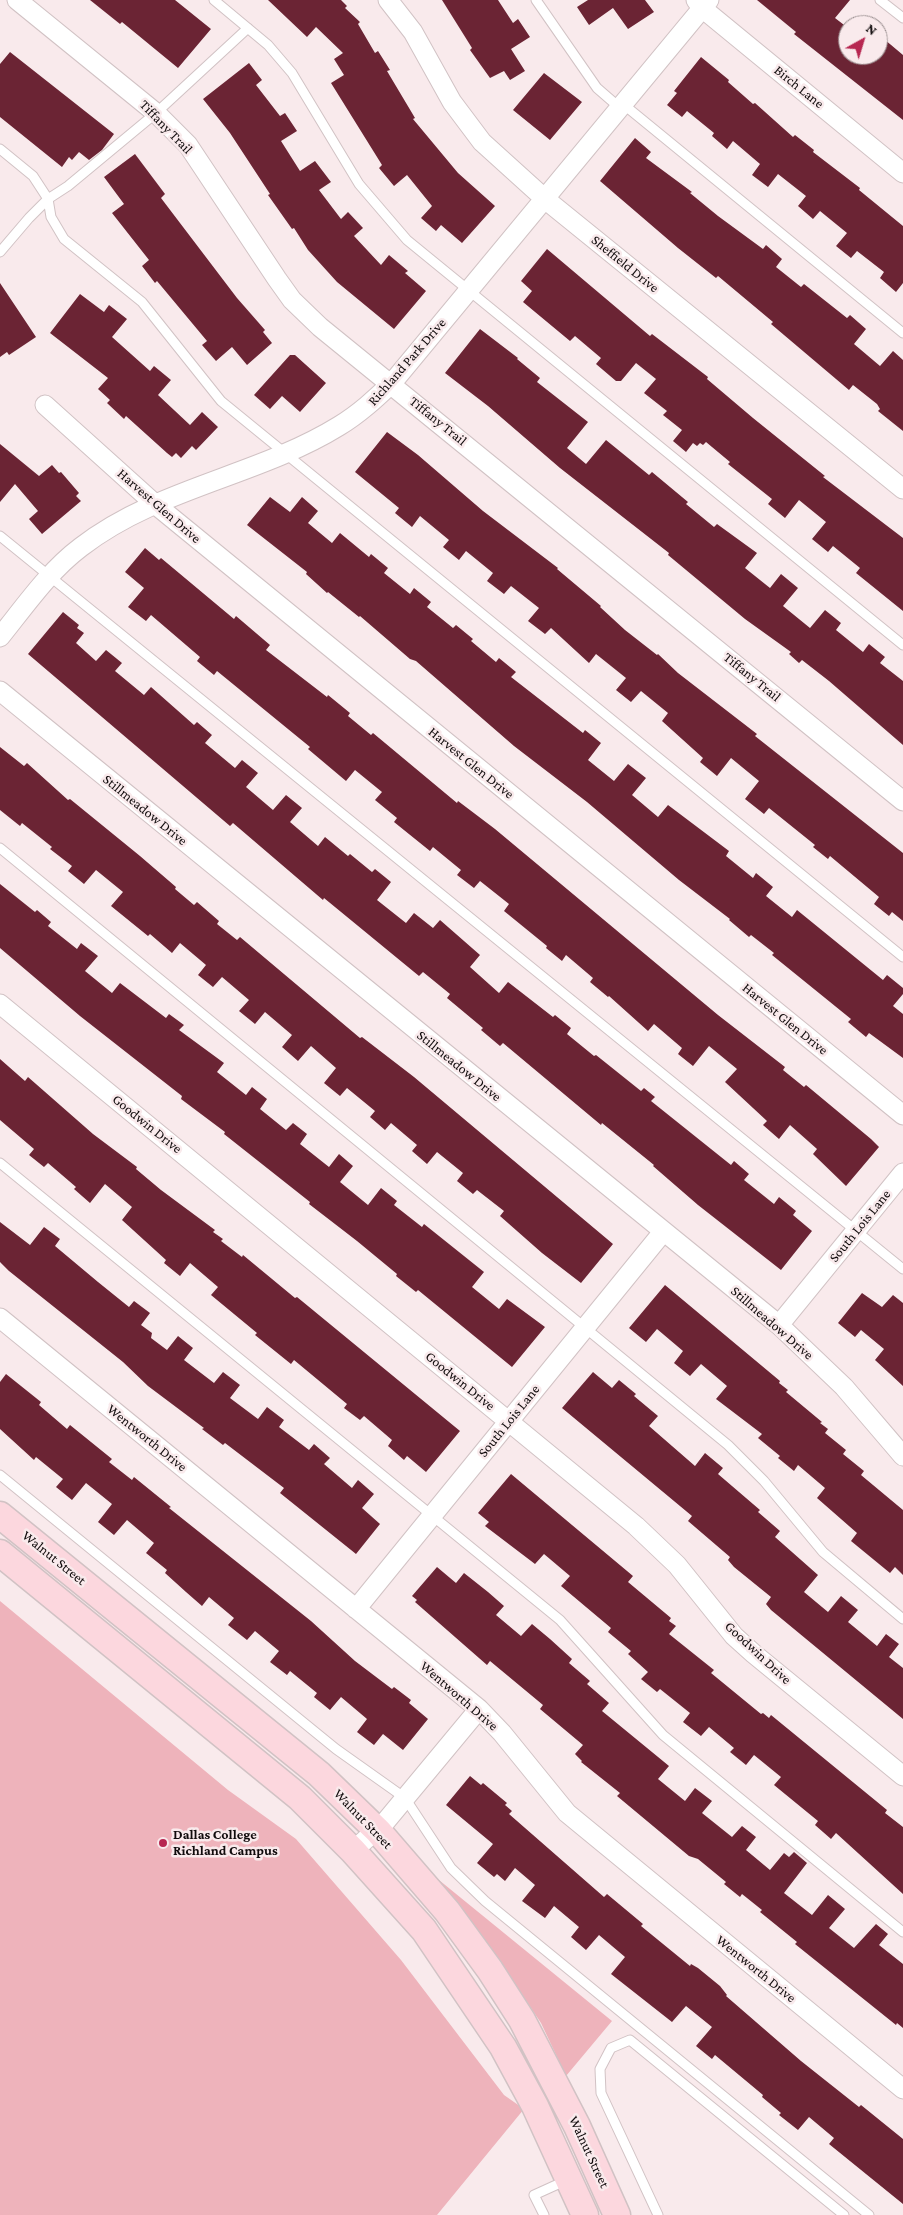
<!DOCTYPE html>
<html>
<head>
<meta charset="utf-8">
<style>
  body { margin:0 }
  #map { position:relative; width:903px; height:2215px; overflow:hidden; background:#f9eaec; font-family:"Crimson Pro",serif }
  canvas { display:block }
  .north { position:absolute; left:838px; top:15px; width:50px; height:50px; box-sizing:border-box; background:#f9eaec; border:1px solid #9c9192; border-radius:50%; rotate:39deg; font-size:14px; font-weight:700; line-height:20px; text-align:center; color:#100b0c }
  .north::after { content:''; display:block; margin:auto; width:18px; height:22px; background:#b72751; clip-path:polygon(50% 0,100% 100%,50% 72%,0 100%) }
</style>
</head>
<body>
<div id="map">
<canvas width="903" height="2215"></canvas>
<div class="north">N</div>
</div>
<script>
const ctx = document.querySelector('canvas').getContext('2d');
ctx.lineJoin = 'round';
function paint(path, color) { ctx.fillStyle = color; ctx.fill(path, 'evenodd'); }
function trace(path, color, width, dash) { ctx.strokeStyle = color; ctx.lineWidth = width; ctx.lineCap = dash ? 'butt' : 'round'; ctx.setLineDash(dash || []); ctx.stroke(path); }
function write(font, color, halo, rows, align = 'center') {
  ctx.font = font + ' "Crimson Pro",serif'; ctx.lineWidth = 5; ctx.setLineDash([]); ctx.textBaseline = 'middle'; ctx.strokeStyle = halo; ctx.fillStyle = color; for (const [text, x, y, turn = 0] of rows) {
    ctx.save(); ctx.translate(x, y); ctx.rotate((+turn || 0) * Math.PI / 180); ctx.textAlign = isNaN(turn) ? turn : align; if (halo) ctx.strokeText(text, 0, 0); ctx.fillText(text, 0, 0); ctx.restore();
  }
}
const green = new Path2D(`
  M0,1601L228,1790L296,1839L401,1960L504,2095L524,2109L437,2215H0Z
  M423,1867L612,2021L566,2076L541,2023L498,1959Z`);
const building = new Path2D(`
  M90,0H175L211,29L178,68L122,22L120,24Z
  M268,0H341L347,6L345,8L360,22L358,24L375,53L378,51L390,70L387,71L415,118L413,119L458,173L495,206L462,243L441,225L436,231L421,218L432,206L407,175L394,186L379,168L382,165L331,83L344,75L334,59L343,53L316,27L307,37Z
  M442,0H498L513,23L518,19L530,37L511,49L525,71L510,80L504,71L490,78L470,50L472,48Z
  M588,0H645L654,12L628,29L613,8L589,25L577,7Z
  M757,0H850L835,18L848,28V55H878V34L903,55V120L794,34L796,32Z
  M10,52L114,134L102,150L89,160L79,152L72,160L69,157L62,167L0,117V64Z
  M701,57L729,80L728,82L753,104L755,103L793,137L795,135L814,150L813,152L860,188L859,190L903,226V283L896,292L880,278L884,272L857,251L851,258L836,246L847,233L820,211L813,219L798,206L806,196L778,174L768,187L752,175L760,164L733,141L727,149L712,136L714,133L687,111L682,117L667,105L677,93L674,91Z
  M249,63L262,80L256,85L280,116L285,113L297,131L281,141L300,171L315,161L331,182L319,190L341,219L348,212L363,228L354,236L381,265L389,255L408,271L405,273L426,291L394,329L337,282L308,250L294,228L292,229L268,195L270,194L230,133L203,99Z
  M544,73L582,102L550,140L513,110Z
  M635,138L651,152L646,158L692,192L690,193L718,216L763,249L766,245L782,259L776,267L801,287L804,284L847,318L850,315L866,329L854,344L880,366L893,351L903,360V431L878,411L880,409L877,404L853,385L849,390L771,324L773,322L718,276L716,278L678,248L600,181Z
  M135,154L165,194L161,198L237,298L265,330L263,332L272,343L247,365L232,347L216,361L202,345L207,341L157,281L155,283L142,266L149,260L112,213L124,204L104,177Z
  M547,249L650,336L652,334L708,377L707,379L753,418L825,476L823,477L903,538V611L856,573L860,568L833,546L828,552L812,539L826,522L799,500L785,518L768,504L772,499L728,464L730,462L706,442L703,445L700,443L697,446L693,443L686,452L673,441L682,430L663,415L667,411L644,393L656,379L636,363L621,381H616L596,364L601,358L575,336L570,341L523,302L532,291L521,281Z
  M0,283L36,337L9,355L7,352L0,357Z
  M80,294L104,312L109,305L127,319L112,337L150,371L154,366L171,380L158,395L190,425L202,412L218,427L196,450L192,446L181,458L176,453L172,457L167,453L126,416L124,419L107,403L110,400L98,389L108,378L50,333Z
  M480,329L518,358L517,359L540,378L537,382L588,422L567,448L586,464L606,440L649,475L652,472L688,502L686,504L714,527L717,524L757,553L745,568L770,588L781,574L798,588L783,606L810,628L825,610L841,623L836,630L863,652L869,644L885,657L880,663L903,681V745L829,681L802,660L799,663L789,654L791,652L745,619L668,555L669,553L560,468L488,406L445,373Z
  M290,355H295L326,383L300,412L282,396L270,409L254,395Z
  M387,432L418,455L483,511L558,568L557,569L601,606L600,607L625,630L657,655L658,654L678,673L757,734L755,736L903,853V921L892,912L889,916L874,904L879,897L830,856L828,859L813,847L815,845L769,808L764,814L745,799L759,781L731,758L717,776L700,762L703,758L662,721L668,713L641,691L631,702L616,690L626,678L596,654L589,663L551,628L545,634L528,621L539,608L511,586L504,594L487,581L493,573L466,551L459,560L443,547L449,540L420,516L412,527L395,513L399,508L355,472Z
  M0,444L39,476L52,465L59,473L61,472L79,493L76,496L81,501L42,534L29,519L38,511L15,484L0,502Z
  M270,497L290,512L302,497L318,511L308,523L332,543L340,533L369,557L371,554L388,568L384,573L410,594L414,588L431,602L427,607L453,628L456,625L473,639L471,641L496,662L499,658L516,672L511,677L583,733L585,730L601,743L588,760L614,781L628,764L646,778L632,795L658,817L668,805L729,851L726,856L753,878L756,873L773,887L766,896L792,917L797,910L883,980L887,975L903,988V994L893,1006L903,1014V1058L869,1033L866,1037L848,1022L851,1019L772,955L774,953L751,935L749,937L729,920L730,919L679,880L587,802L514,746L416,661L410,659L360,616L359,617L328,592L327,593L306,574L307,572L247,525Z
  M145,548L159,560L161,558L234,619L236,616L270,645L266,650L327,697L328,695L350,713L348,716L371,735L373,733L457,803L458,801L495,829L718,1015L785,1067L783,1070L804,1087L806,1085L871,1139L879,1147L846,1186L813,1154L817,1149L790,1125L779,1139L763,1125L767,1121L725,1082L737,1069L709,1046L693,1066L678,1054L682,1048L654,1024L648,1031L609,996L608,997L590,982L593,978L566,955L562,961L546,948L547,946L504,911L509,904L480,881L474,888L457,875L461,870L433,847L430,851L394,822L397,818L375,800L382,792L355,770L346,781L308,749L310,747L217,671L214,675L197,661L200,657L151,615L146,621L128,607L144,588L125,572Z
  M63,612L79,625L77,628L84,633L76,643L96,661L106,650L122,663L115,671L144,695L151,687L194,725L197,722L212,735L205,743L235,768L242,760L258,773L246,787L273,810L286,795L302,808L290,822L318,846L325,837L348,856L350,854L372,872L375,869L391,882L377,900L406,923L414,913L433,928L440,920L480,955L470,967L499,993L508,982L553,1017L555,1015L571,1028L567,1034L594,1056L596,1055L641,1091L644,1088L655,1097L651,1101L731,1165L734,1161L749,1174L744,1180L774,1204L779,1197L796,1211L793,1215L812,1231L781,1270L698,1205L653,1166L654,1165L602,1123L601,1125L503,1043L500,1046L481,1030L483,1028L447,998L450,994L423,972L419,976L324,898L323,900L233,823L230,826L28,654Z
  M0,747L24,766L27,763L68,800L70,799L140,856L176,887L175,889L194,905L197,902L219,921L217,924L237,940L240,937L360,1038L362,1037L414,1077L613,1244L581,1283L542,1253L500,1216L504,1211L477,1190L473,1194L457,1181L463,1173L437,1152L427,1164L412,1151L417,1145L391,1123L385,1130L370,1117L375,1111L347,1088L340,1096L324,1083L336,1068L311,1046L298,1061L282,1047L292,1035L265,1012L255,1024L239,1011L249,1000L222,977L213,987L198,975L206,965L180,943L172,953L150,934L148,936L111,906L123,892L96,870L84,884L68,871L72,866L50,849L52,847L22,823L20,826L0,810Z
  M0,884L35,912L37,910L51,922L48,926L77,949L81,943L98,956L85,971L112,993L120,983L166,1018L169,1014L184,1025L179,1030L224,1063L217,1072L246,1095L252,1087L267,1099L260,1109L286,1130L293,1123L307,1134L300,1144L329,1167L339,1154L353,1166L340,1182L368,1205L381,1188L397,1201L394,1205L422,1227L424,1224L484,1272L472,1287L499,1309L507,1299L545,1327L512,1367L418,1290L416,1292L396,1276L397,1274L357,1241L309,1204L310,1202L224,1134L225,1132L181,1099L182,1096L80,1016L0,948Z
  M0,1059L25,1081L28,1077L93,1134L137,1167L136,1169L161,1190L215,1230L213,1232L223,1239L221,1241L242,1257L243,1255L295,1298L297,1297L460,1431L426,1472L407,1456L404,1460L388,1446L392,1440L364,1416L360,1420L344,1408L347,1404L294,1360L291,1364L255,1335L257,1333L211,1295L218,1287L190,1263L180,1276L164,1263L166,1260L122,1220L132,1207L105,1184L90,1203L74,1189L76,1187L48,1163L44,1167L29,1155L34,1149L0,1120Z
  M0,1222L30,1245L44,1227L60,1239L55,1246L98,1282L129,1307L134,1301L150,1313L141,1325L152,1333L151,1338L167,1350L178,1336L193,1348L184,1360L214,1383L223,1372L240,1385L230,1398L258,1419L267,1407L284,1420L279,1427L309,1450L314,1444L330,1458L324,1464L352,1488L358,1480L374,1494L362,1508L380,1524L356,1554L280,1493L284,1488L225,1443L223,1445L202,1429L204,1428L148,1386L123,1362L9,1271L0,1262Z
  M665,1285L780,1381L779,1383L788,1390L786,1392L822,1422L820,1423L828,1429L825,1433L846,1450L843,1454L864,1471L861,1475L903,1510V1575L895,1567L890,1573L851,1541L857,1533L817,1498L825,1488L798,1465L794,1471L778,1458L780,1456L758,1438L762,1434L716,1399L727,1386L701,1364L690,1376L674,1363L683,1351L657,1329L646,1342L629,1328Z
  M862,1293L882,1307L893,1295L903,1303V1386L875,1360L884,1349L861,1330L855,1337L838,1323Z
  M593,1372L612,1388L619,1380L636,1394L634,1396L658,1416L649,1426L695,1466L705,1453L723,1468L718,1474L760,1510L758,1512L780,1531L775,1537L818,1575L804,1592L828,1612L841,1596L858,1610L848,1622L877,1646L886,1634L899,1644L889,1657L903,1668V1719L771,1610L766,1604L771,1597L734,1567L728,1560L730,1557L688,1521L692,1516L562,1408Z
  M6,1374L41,1402L39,1405L67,1429L70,1425L112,1459L109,1462L132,1480L134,1477L171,1507L169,1508L311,1621L355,1661L392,1689L394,1687L411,1700L409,1703L428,1719L403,1750L383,1734L374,1745L357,1732L367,1719L341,1697L330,1710L314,1697L317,1693L290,1671L287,1675L270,1662L279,1651L255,1631L247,1640L228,1625L234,1618L209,1597L202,1606L186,1592L165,1573L167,1570L146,1553L154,1543L127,1520L114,1535L98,1522L112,1504L86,1483L72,1500L56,1487L63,1479L36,1457L34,1460L0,1429V1382Z
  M511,1474L633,1576L628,1582L671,1618L669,1621L676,1626L669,1634L714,1670L711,1673L761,1714L763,1713L769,1718L771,1715L887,1810L885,1813L903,1827V1894L836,1833L831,1839L815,1825L818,1821L774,1785L781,1777L754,1755L746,1765L730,1752L734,1748L709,1727L701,1736L683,1722L690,1713L660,1689L657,1692L641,1679L648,1672L628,1654L631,1651L608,1632L611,1628L561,1586L570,1576L544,1554L535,1564L485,1526L489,1522L478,1513Z
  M437,1567L456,1583L464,1573L488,1592L504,1606L496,1615L521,1636L532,1624L550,1639L572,1659L569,1663L590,1681L587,1684L609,1703L602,1711L669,1766L658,1779L685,1801L695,1788L712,1801L702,1813L732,1837L742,1826L756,1837L746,1850L770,1870L784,1853L789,1857L794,1852L807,1863L784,1893L812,1915L828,1895L845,1909L829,1928L854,1948L876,1924L888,1934L879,1945L903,1964V2028L897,2023L896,2025L795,1944L797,1942L760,1912L762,1910L742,1894L740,1897L724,1884L726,1882L698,1859L689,1856L617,1796L620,1793L581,1762L582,1761L575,1754L583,1745L540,1709L543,1705L490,1661L487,1665L415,1602L417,1600L412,1596Z
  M470,1776L481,1785L483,1783L507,1803L505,1805L512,1811L509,1814L604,1897L607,1894L643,1924L641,1926L690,1966L691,1964L698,1968L720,1986L727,1995L726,1996L801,2061L859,2107L861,2105L903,2139V2204L829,2144L834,2138L809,2117L798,2130L779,2115L781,2113L762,2097L763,2095L715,2055L712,2059L696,2046L712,2027L686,2006L672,2022L611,1974L625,1957L599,1935L586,1950L571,1937L579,1927L554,1906L545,1918L522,1901L535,1885L515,1868L505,1881L497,1874L494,1877L477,1863L493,1844L446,1805Z`);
const lane = new Path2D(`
  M214,0L268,45L292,73L359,184L407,240L903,645
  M536,0L597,88L620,108
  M880,0L903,18
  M623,104L903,333
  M0,149L33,176L48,199L51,217L64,239L142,302L221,401L903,957
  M0,252L29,218L48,199L68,186L156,113L248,28
  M0,536L903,1269
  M0,848L728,1445L764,1481L823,1552L903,1619
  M0,1163L560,1620L663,1735L903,1932
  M0,1475L336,1749L405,1798L451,1868L485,1901L869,2215
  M544,2215L534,2195L567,2180
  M658,2215L601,2093L600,2069L611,2048L630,2040L844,2215`);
const street = new Path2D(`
  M17,0L156,113L188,145L277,279L292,300L320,327L903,801
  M388,0L413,32L452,102L482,142L545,199L903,489
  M696,0L702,8L903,173
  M45,405L156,505L903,1115
  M0,637C25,606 49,571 81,547C157,488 258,476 339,426C359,414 375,399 392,383L709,0
  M0,691L779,1325L844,1387L903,1456
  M0,1004L636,1526L677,1565L734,1636L754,1654L903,1776
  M0,1318L479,1709L502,1733L567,1813L903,2089
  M779,1325L903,1173
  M356,1609L663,1232
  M353,1851L386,1821L479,1709`);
const secondary = new Path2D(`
  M0,1515L319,1774L378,1831L447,1911L490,1970L522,2020L577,2126L617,2215
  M0,1553L300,1798L353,1851L424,1930L503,2047L535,2106L585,2215`);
const markers = [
  [163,1843,5,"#b72751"]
];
const streetNames = [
  ["Birch Lane",799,87,39],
  ["Tiffany Trail",166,127,46],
  ["Sheffield Drive",625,264,39],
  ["Richland Park Drive",407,362,-49],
  ["Tiffany Trail",438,421,39],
  ["Harvest Glen Drive",159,506,41],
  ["Tiffany Trail",752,677,39],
  ["Harvest Glen Drive",471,763,39],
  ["Stillmeadow Drive",145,810,39],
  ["Harvest Glen Drive",785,1019,39],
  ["Stillmeadow Drive",459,1066,39],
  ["Goodwin Drive",147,1124,39],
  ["South Lois Lane",860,1226,-51],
  ["Stillmeadow Drive",772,1323,41],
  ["Goodwin Drive",460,1381,39],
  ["South Lois Lane",509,1421,-51],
  ["Wentworth Drive",147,1438,39],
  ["Walnut Street",54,1558,39],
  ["Goodwin Drive",758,1653,43],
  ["Wentworth Drive",459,1696,41],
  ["Walnut Street",363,1819,46],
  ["Wentworth Drive",756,1969,39],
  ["Walnut Street",589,2152,65]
];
const poiNames = [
  ["Dallas College",173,1835],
  ["Richland Campus",173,1851]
];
paint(green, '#eeb3bb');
paint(building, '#6b2434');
trace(lane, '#d1c2c4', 11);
trace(street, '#d1c2c4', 21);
trace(secondary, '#d1c2c4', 29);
trace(lane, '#fff', 9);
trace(street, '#fff', 19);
trace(secondary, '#fcd7de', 26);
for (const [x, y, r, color] of markers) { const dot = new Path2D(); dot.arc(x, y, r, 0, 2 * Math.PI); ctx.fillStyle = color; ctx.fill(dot); trace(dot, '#f9eaec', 2); }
write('14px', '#100b0c', '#f9eaec', streetNames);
write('bold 14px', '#100b0c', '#f9eaec', poiNames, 'left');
</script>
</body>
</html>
